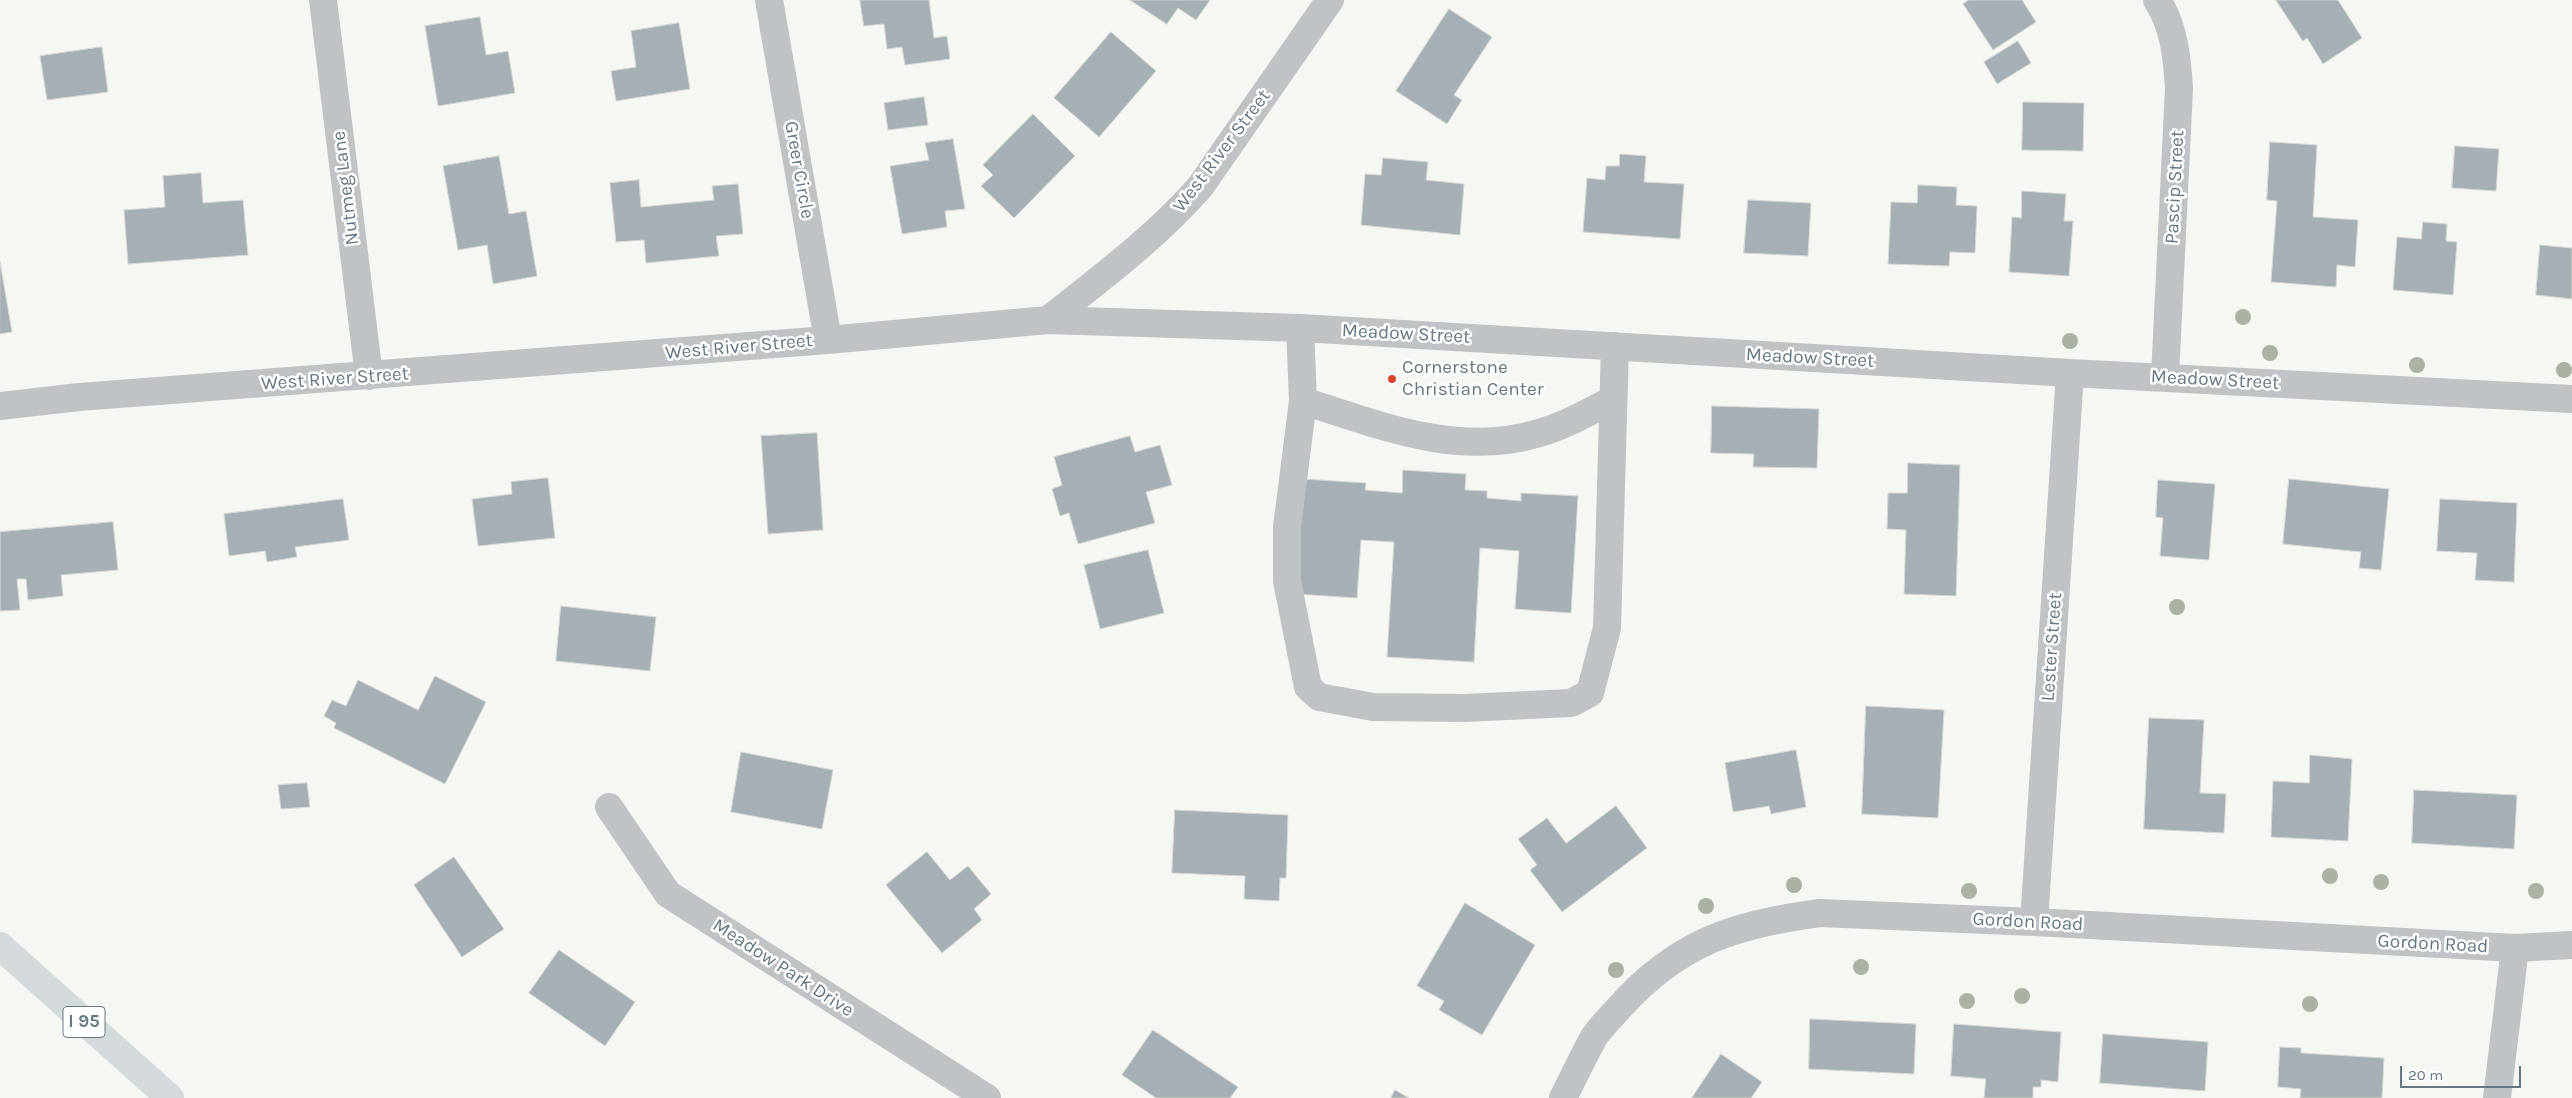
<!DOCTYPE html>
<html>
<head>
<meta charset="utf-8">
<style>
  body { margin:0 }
  #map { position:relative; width:2572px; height:1098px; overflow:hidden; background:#f6f6f3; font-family:Karla,sans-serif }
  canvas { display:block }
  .scale { position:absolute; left:2400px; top:1066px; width:121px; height:22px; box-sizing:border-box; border:2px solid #667883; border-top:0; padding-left:6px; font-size:15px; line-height:18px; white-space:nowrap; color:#667883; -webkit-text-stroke:4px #fff; paint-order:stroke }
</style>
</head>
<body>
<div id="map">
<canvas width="2572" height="1098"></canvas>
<div class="scale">20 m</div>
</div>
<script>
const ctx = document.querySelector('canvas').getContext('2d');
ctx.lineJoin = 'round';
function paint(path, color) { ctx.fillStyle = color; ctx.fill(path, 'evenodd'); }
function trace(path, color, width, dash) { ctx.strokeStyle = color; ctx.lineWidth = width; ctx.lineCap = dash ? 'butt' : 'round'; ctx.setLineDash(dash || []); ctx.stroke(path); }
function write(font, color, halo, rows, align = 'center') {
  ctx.font = font + ' Karla,sans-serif'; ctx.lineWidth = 5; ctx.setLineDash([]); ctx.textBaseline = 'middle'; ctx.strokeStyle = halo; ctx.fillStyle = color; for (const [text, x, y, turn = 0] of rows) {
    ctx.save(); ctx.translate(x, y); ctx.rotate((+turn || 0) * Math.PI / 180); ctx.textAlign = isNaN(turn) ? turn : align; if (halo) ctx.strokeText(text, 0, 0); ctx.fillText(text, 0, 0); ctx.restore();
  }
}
const building = new Path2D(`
  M860,0H929L934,38L947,36L950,59L905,65L902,47L887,49L884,24L864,26Z
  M1130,0H1210L1196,20L1178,8L1167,24Z
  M1969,0H2022L2036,22L1993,50L1963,4Z
  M2276,0H2338L2362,38L2323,64L2307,38L2303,41Z
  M1449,9L1492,37L1454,95L1462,100L1447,124L1396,91Z
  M480,17L486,55L508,51L515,93L438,106L425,26Z
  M679,23L690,89L616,101L611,71L636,67L631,31Z
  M1111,32L1156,71L1099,137L1054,98Z
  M2018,41L2031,63L1997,84L1984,62Z
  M102,47L108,92L47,100L40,56Z
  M924,97L928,125L888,130L884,103Z
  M2023,102L2084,103L2083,151L2022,150Z
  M1033,114L1075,156L1014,218L981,186L993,175L983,165Z
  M953,139L965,209L945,211L947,227L902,234L890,166L929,160L925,143Z
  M2270,142L2317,145L2313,217L2358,220L2355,267L2337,265L2336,287L2271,282L2277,201L2267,200Z
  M2455,146L2499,149L2496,191L2452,188Z
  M1620,154L1646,156L1644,182L1684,184L1680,239L1583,232L1587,178L1605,180L1606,166H1619Z
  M499,156L509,214L526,211L537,276L493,284L487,245L458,250L443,166Z
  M1383,158L1428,162L1426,180L1464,184L1460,235L1361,225L1365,174L1381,175Z
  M201,173L203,203L243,200L248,255L128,264L124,210L165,207L163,176Z
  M639,180L641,207L714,200L712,186L738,184L743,234L716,236L719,256L646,263L644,240L616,242L610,183Z
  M1918,185L1957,187L1956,205L1977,206L1975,253L1950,252L1949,266L1888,264L1891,202L1917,203Z
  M2022,191L2066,194L2064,221H2073L2069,276L2009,272L2012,217L2021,218Z
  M1748,200L1811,203L1808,256L1744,253Z
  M2423,222L2447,224L2446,241L2457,242L2453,295L2393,290L2397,237L2421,239Z
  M2540,245L2572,248V299L2536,295Z
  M0,262L12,332L0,334Z
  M1712,406L1819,409L1817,468L1753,467L1754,454L1711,453Z
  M817,433L823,530L768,534L761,436Z
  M1130,436L1135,452L1160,445L1172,485L1146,492L1155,523L1078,544L1069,513L1060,516L1052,489L1062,485L1054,457Z
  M1908,463L1960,465L1956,596L1904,594L1906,530L1887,529L1888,493H1907Z
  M1403,470L1466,474L1465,490L1487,491V498L1521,501V493L1578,496L1571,613L1515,609L1519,551L1480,548L1474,662L1387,657L1394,542L1361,540L1357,598L1296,594L1303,479L1366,483L1365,490L1402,493Z
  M548,478L555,538L478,546L472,499L512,494L511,482Z
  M2289,479L2389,489L2381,570L2359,568L2361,552L2283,544Z
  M2158,480L2215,484L2209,560L2160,556L2163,518L2156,517Z
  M343,499L349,540L295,547L297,557L267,562L265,551L229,556L224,514Z
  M2440,499L2517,503L2514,582L2475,580L2477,553L2437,551Z
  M113,522L118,570L61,575L63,596L28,600L26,579H17L20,610L0,611V532Z
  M1148,550L1164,613L1100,629L1084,565Z
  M561,606L656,617L650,671L556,661Z
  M435,676L486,702L445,784L334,728L336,723L324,716L332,700L346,706L358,680L418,710Z
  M1866,706L1944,710L1938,818L1862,814Z
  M2149,718L2204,720L2200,793L2226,794L2224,833L2144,829Z
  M1796,750L1806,807L1771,814L1769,806L1733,812L1725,763Z
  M741,752L833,770L822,829L731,812Z
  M2310,755L2352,759L2348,841L2271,837L2273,781L2309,783Z
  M307,783L310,807L281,809L278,785Z
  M2414,790L2517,795L2514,849L2412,843Z
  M1616,806L1647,848L1562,912L1530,870L1537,865L1518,839L1547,818L1566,843Z
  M1175,810L1288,815L1286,878H1280L1279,901L1244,899L1245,876L1172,873Z
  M927,852L950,880L968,866L991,894L974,909L982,920L942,953L886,885Z
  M454,857L504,929L462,957L414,885Z
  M1465,903L1535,945L1482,1035L1439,1010L1444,1001L1417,986Z
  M559,950L635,1002L605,1046L529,993Z
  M1810,1019L1916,1024L1914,1074L1809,1069Z
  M1954,1024L2061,1032L2058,1082L2041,1080V1087H2033V1098H1984L1986,1079L1951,1076Z
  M1153,1030L1238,1087L1230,1098H1156L1122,1075Z
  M2103,1034L2208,1042L2205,1091L2100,1083Z
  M2280,1047L2301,1048V1053L2384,1058L2382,1098H2300L2301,1089L2278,1087Z
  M1721,1054L1762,1082L1751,1098H1692Z
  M1395,1090L1409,1098H1391Z`);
const minor = new Path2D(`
  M323,0L369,376
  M769,0L828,340
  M2157,0C2174,26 2177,57 2179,88L2165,377
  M1048,320C1101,278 1155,238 1200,187L1330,0
  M1300,328L1303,401L1287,527V581L1308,687L1319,697L1373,707L1464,708L1571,703L1590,693L1607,628L1615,346
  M1303,401C1380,425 1458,458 1539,433C1564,426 1589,412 1612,400
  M0,406L79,397L828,340L1048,320L1300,328L2070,373L2572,399
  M609,807L668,894L987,1098
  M2034,922L2070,373
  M1563,1098C1573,1078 1583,1057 1594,1037C1601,1027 1611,1017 1619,1008C1678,942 1735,924 1820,913L2034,922L2515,948L2572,945
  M2497,1098L2515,948`);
const highway = new Path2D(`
  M0,946L170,1098`);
const trees = [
  [2243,317],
  [2070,341],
  [2270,353],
  [2417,365],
  [2564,370],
  [2177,607],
  [2330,876],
  [2381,882],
  [1794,885],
  [1969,891],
  [2536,891],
  [1706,906],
  [1861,967],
  [1616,970],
  [2022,996],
  [1967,1001],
  [2310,1004]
];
const markers = [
  [1392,379,5,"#de452a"]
];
const shields = [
  [84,1022,42]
];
const shieldNames = [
  ["I 95",84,1022]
];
const streetNames = [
  ["West River Street",1222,151,-53],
  ["Greer Circle",799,170,80],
  ["Pascip Street",2175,187,-87],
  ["Nutmeg Lane",346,188,-97],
  ["Meadow Street",1406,334,3],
  ["West River Street",739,347,-5],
  ["Meadow Street",1810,358,3],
  ["West River Street",335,379,-4],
  ["Meadow Street",2215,380,3],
  ["Lester Street",2052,647,-86],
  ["Gordon Road",2028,922,3],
  ["Gordon Road",2433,944,3],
  ["Meadow Park Drive",783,968,33]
];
const poiNames = [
  ["Cornerstone",1402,368],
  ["Christian Center",1402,390]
];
paint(building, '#a6afb4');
trace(building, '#d7d7d5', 1);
trace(minor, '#bfc3c6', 28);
trace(highway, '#d4d9dc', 28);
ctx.fillStyle = '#aab2a4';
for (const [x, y] of trees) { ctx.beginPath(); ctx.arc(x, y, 8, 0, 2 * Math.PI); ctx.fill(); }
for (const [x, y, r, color] of markers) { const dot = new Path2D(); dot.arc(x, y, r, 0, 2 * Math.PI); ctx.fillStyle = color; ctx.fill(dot); trace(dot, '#fff', 2); }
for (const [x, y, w] of shields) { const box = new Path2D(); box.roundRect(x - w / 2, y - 15.5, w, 31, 4); ctx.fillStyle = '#fff'; ctx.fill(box); trace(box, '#667883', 1); }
write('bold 18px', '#667883', null, shieldNames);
write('19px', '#667883', '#fff', streetNames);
write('19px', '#667883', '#fff', poiNames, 'left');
</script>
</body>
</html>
